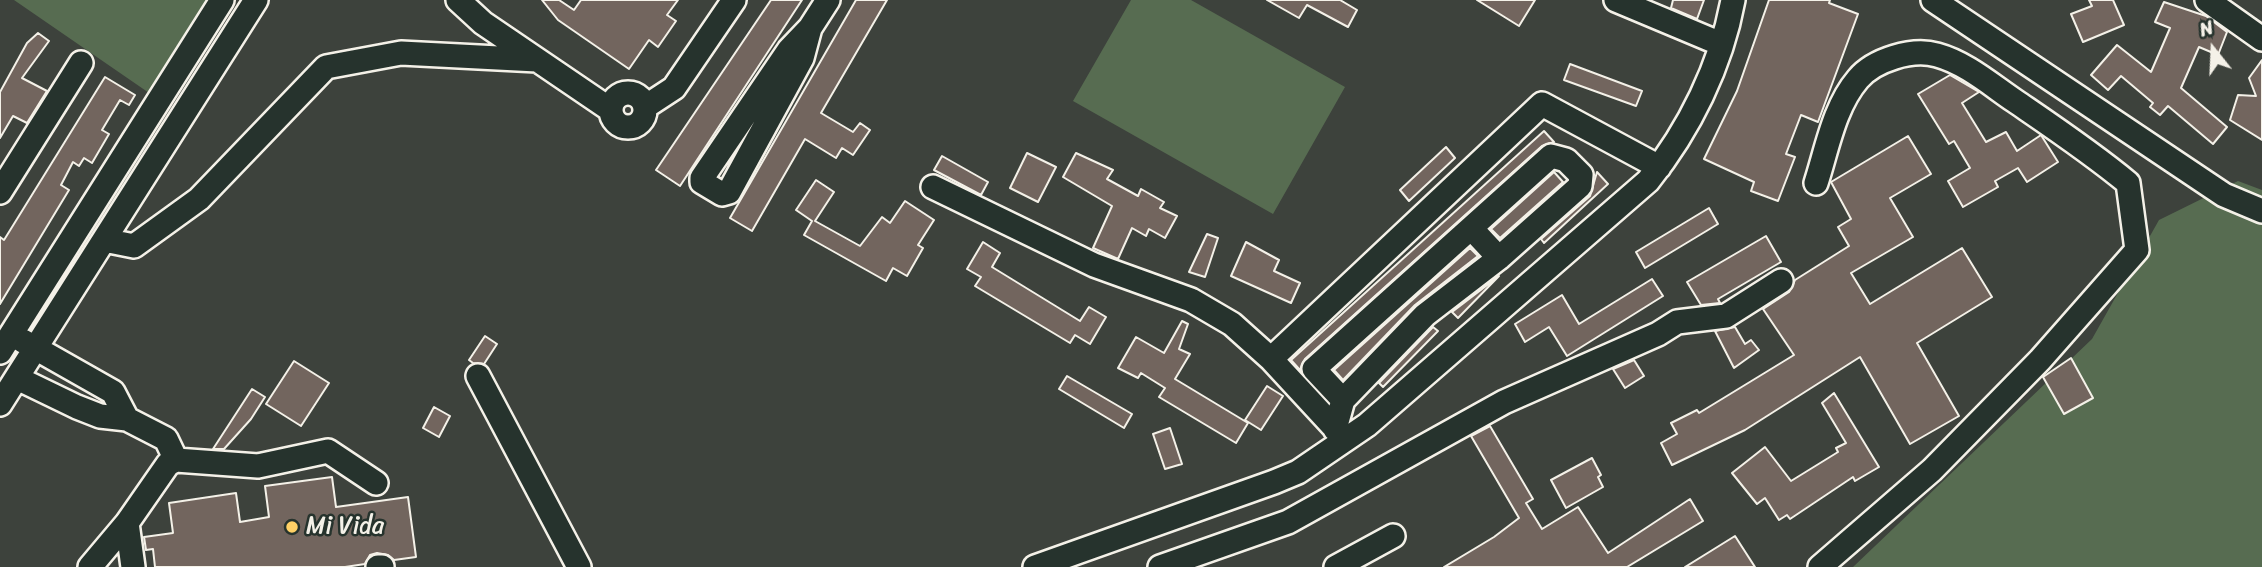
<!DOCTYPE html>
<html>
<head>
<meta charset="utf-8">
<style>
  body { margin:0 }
  #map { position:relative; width:2262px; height:567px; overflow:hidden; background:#3d423c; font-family:Sriracha,sans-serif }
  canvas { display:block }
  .north { position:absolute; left:2178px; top:14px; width:70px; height:70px; -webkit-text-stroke:5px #26332d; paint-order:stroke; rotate:342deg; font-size:19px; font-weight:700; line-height:28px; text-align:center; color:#f4f1e8 }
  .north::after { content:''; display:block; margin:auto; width:24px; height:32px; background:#f4f1e8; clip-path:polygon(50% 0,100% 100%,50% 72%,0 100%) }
</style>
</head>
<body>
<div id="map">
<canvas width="2262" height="567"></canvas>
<div class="north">N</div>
</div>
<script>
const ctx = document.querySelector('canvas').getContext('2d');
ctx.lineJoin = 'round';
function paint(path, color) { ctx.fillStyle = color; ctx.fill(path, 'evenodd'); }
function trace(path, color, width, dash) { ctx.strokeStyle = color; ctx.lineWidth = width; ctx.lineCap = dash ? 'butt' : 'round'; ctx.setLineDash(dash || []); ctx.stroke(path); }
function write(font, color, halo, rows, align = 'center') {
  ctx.font = font + ' Sriracha,sans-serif'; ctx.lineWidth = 5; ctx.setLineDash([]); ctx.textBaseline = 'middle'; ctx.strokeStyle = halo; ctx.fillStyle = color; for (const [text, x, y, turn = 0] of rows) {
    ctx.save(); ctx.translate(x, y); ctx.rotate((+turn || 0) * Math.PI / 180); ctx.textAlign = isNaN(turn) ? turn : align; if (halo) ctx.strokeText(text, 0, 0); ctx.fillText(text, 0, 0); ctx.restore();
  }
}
const green = new Path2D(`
  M14,0H212L152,95Z
  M1131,0H1191L1345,87L1273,214L1073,101Z
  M2238,181L2262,190V567H1853L2092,339L2159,220Z`);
const building = new Path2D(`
  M542,0H559L574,10L581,0H678L667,15L676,21L658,47L649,40L629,69L558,20Z
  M771,0H802L680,186L656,170Z
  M856,0H887L821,113L853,132L860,123L870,130L853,155L842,148L836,158L805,139L752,231L730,218Z
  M1267,0H1340L1357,10L1348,27L1307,5L1299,18Z
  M1477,0H1535L1519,26Z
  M1673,0H1704L1697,19L1671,8Z
  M1769,0H1830L1829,3L1858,14L1818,122L1801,115L1786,154L1795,157L1778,201L1751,191L1754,182L1704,159L1737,91Z
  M2089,0H2113L2124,25L2083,42L2071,14L2092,6Z
  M2164,2L2206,16L2227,32L2218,55L2199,47L2181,88L2227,127L2213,144L2168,106L2160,115L2150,107L2153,103L2121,76L2108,90L2091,75L2117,45L2151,72L2170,28L2155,22Z
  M38,33L49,41L22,78L47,91L27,123L13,116L0,138V92L27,43Z
  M2262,60V140L2230,120L2238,95L2256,96L2249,78Z
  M1570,64L1642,91L1636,106L1564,80Z
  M1950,75L1979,92L1962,103L1986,142L2006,132L2017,151L2041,135L2058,162L2027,182L2018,168L1995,181L1998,187L1963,207L1948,181L1970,168L1954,141L1949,144L1918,94Z
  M105,77L135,95L129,105L120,100L102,130L109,134L92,163L84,158L79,166L73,162L61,185L69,190L0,304V237L4,240Z
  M1544,131L1554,142L1542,146L1305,359L1300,370L1291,360Z
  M1908,136L1931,174L1890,198L1913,237L1851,273L1870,304L1962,248L1992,297L1917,343L1959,416L1910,444L1860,357L1745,430L1672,465L1661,443L1677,434L1671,423L1697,410L1699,413L1794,355L1763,309L1789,292L1795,280L1849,246L1838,227L1851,219L1831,182Z
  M1446,147L1455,158L1409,201L1400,190Z
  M1027,153L1056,167L1038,202L1010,188Z
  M1076,153L1113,170L1107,179L1138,196L1141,189L1164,202L1160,208L1177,216L1165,238L1149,229L1146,236L1132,228L1118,259L1093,248L1112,206L1063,177Z
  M942,156L988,182L981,195L934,170Z
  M1554,172L1563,182L1500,238L1491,229Z
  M1597,172L1608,184L1544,243L1541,239L1590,196Z
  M816,180L834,192L815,221L860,246L882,217L890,223L905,201L934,220L918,245L923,248L907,276L893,268L886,281L804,235L812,221L796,210Z
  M1709,208L1718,224L1645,268L1636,252Z
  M1207,234L1218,238L1205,277L1189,272Z
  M1766,236L1781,262L1718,299L1720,303L1701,305L1687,282Z
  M983,242L1000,253L992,267L1080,321L1089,307L1106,317L1090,344L1075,335L1070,343L975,286L981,277L967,269Z
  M1246,242L1279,260L1274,271L1300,283L1291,303L1231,276Z
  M1470,248L1478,256L1415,305L1343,380L1334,370Z
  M1499,276L1458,318L1452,312Z
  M1652,279L1663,296L1567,356L1549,327L1525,342L1515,324L1562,295L1579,324Z
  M1182,321L1188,324L1179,349L1190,354L1175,379L1248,423L1236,443L1159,397L1165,388L1141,373L1138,378L1118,368L1136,337L1164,353Z
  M1433,327L1438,331L1383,387L1379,383Z
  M1735,327L1745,344L1751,340L1759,350L1734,368L1715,331Z
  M485,336L497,344L484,364L473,363L469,360Z
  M2071,358L2093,398L2064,414L2043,377Z
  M1634,360L1644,376L1625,388L1613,369Z
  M294,361L329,383L301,426L266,404Z
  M1067,376L1132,414L1124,428L1059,389Z
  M1267,386L1283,396L1261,430L1245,420Z
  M252,389L265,397L251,419L224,449H213Z
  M1834,393L1879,467L1855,481L1853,477L1790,519L1787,515L1779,520L1765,498L1757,504L1732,473L1765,447L1791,481L1838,452L1836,448L1846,443L1822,403Z
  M434,407L450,416L439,437L423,428Z
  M1490,426L1533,499L1526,503L1542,529L1578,507L1608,553L1690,499L1703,521L1627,567H1444L1494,537L1519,518L1471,436Z
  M1170,428L1182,464L1165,469L1153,434Z
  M1592,458L1601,475L1598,477L1603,487L1566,508L1551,480Z
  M332,477L336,507L408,497L416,557L394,560L388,555L377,553L370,555L365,564L345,567H155L153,549L146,550L144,537L173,533L169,503L236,493L240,522L269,517L265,486Z
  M1735,536L1755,567H1685Z`);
const minor = new Path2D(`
  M458,0L483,23L611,110
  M1616,0L1721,44
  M1933,0L2224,195L2262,211
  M2207,0L2262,39
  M810,28L802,58L729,192L722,194L702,182V178L789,50L810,28L828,0
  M611 110a17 17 0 1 1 34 0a17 17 0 1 1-34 0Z
  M645,107L674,88L734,0
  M1816,183C1827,149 1834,107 1858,79C1874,60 1912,48 1937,55C1966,63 1990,84 2015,101C2053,127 2092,153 2128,183L2137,250L2040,360L1932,470L1820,567
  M933,187L1094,265L1191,300L1232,324L1271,359
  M0,192L81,63
  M1471,228L1499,258
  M104,240L134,246L199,199L326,67L401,53L537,60
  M23,341L113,392L127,419
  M0,352L222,0
  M478,376L579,567
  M17,378L77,407L100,416L127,419L166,439L176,460L168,464L127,523L90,567
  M0,404L256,0
  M1335,429L1343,400L1314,369L1551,156L1566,160L1581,175L1580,186L1499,258L1425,315L1343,400
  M1344,438L1271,359L1542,104L1659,167
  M176,460L258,466L328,451L376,483
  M127,523L133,567
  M378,567H382
  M1035,567L1274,482L1298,472L1367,425L1648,181C1689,130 1721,66 1733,0
  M1160,567L1288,522L1504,402L1658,334L1677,322L1726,316L1781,281
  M1336,567L1393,536`);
const markers = [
  [292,527,7,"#ffd166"]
];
const poiNames = [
  ["Mi Vida",306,527]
];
paint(green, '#576c51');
paint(building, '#72655e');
trace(building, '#f4f1e8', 2);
trace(minor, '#f4f1e8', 28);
trace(minor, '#26332d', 23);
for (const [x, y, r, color] of markers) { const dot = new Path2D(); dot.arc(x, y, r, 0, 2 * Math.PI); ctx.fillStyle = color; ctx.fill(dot); trace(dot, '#26332d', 2.5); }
write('24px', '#f4f1e8', '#26332d', poiNames, 'left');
</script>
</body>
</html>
